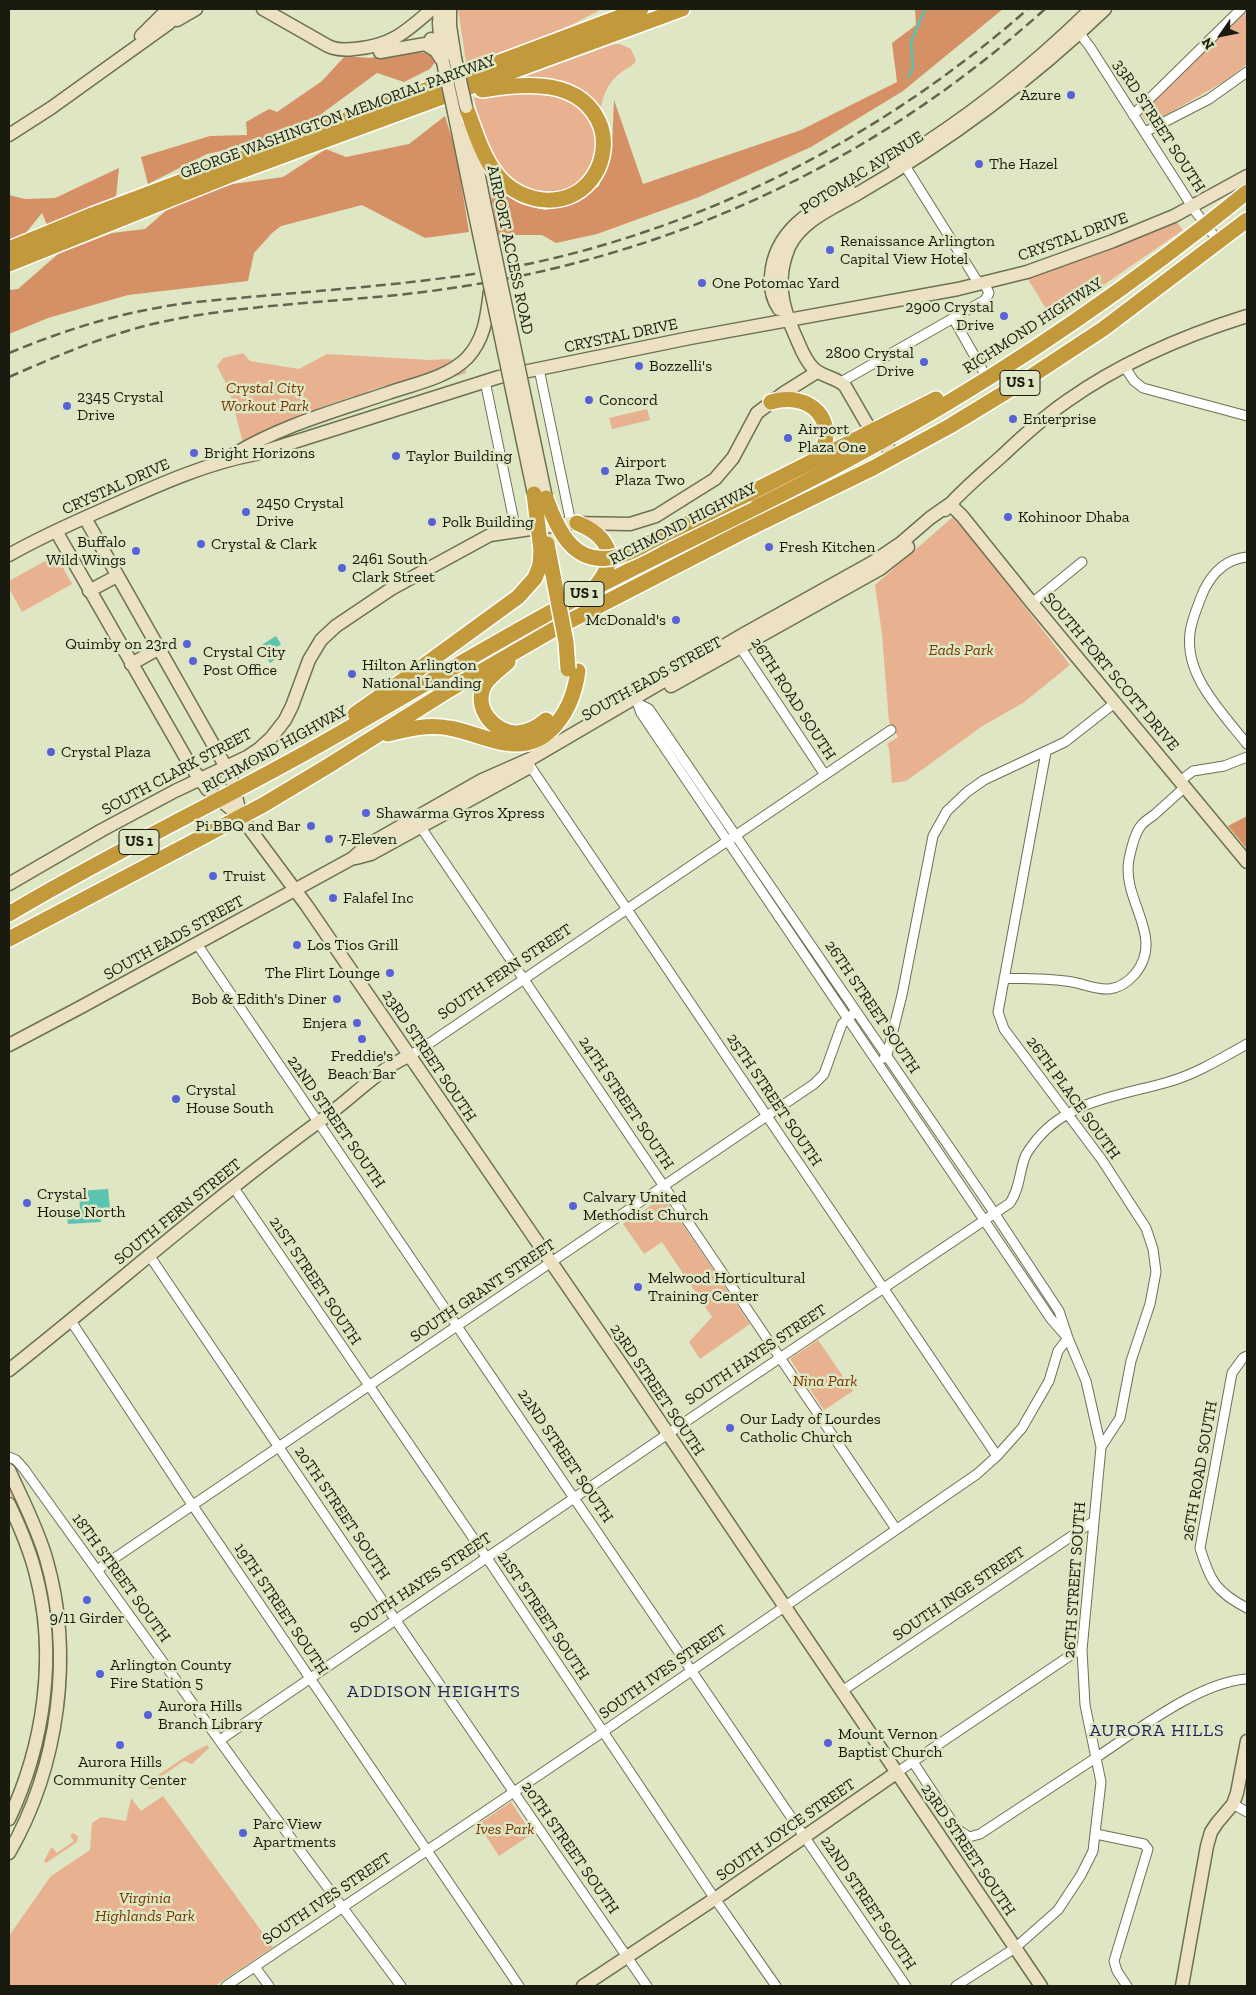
<!DOCTYPE html>
<html>
<head>
<meta charset="utf-8">
<style>
  body { margin:0 }
  #map { position:relative; width:1256px; height:1995px; overflow:hidden; background:#dfe6c3; font-family:"Zilla Slab",serif }
  canvas { display:block }
  .frame { position:absolute; inset:0; border:10px solid #191b0f; pointer-events:none }
  .north { position:absolute; left:1196px; top:10px; width:50px; height:50px; -webkit-text-stroke:4px #dfe6c3; paint-order:stroke; rotate:237deg; font-size:14px; font-weight:700; line-height:20px; text-align:center; color:#191b0f }
  .north::after { content:''; display:block; margin:auto; width:18px; height:22px; background:#191b0f; clip-path:polygon(50% 0,100% 100%,50% 72%,0 100%) }
</style>
</head>
<body>
<div id="map">
<canvas width="1256" height="1995"></canvas>
<div class="frame"></div>
<div class="north">N</div>
</div>
<script>
const ctx = document.querySelector('canvas').getContext('2d');
ctx.lineJoin = 'round';
function paint(path, color) { ctx.fillStyle = color; ctx.fill(path, 'evenodd'); }
function trace(path, color, width, dash) { ctx.strokeStyle = color; ctx.lineWidth = width; ctx.lineCap = dash ? 'butt' : 'round'; ctx.setLineDash(dash || []); ctx.stroke(path); }
function write(font, color, halo, rows, align = 'center') {
  ctx.font = font + ' "Zilla Slab",serif'; ctx.lineWidth = 5; ctx.setLineDash([]); ctx.textBaseline = 'middle'; ctx.strokeStyle = halo; ctx.fillStyle = color; for (const [text, x, y, turn = 0] of rows) {
    ctx.save(); ctx.translate(x, y); ctx.rotate((+turn || 0) * Math.PI / 180); ctx.textAlign = isNaN(turn) ? turn : align; if (halo) ctx.strokeText(text, 0, 0); ctx.fillText(text, 0, 0); ctx.restore();
  }
}
const green = new Path2D(`
  M458,9H602L573,24L467,68Z
  M1247,9V64L1228,79L1149,125L1140,112Z
  M614,44H620L631,49L636,61C633,66 628,67 623,71C608,81 602,96 600,113L521,78Z
  M510,90L570,96L595,121L599,146L592,172L573,190L549,196L526,192L507,180L492,158L482,132L474,98Z
  M1176,221L1183,230L1053,320L1026,276Z
  M243,353L250,361L299,369L327,354L430,360L449,359L458,362L465,366L466,373L431,385L426,373L385,387L384,386L368,391L369,393L354,398L353,396L322,407L243,443L229,389L217,366L223,358Z
  M647,409L650,420L612,429L609,418Z
  M954,516L1070,665L1023,703L984,725L906,781L892,783L889,748L887,744L898,737L889,722L882,634L875,585Z
  M56,555L72,584L22,612L9,588V581Z
  M664,1197L750,1324L700,1359L689,1342L712,1317L662,1242L644,1254L623,1224Z
  M818,1340L853,1391L824,1410L790,1359Z
  M9,1480L34,1534L52,1596L54,1654L51,1652L27,1529L9,1491Z
  M51,1706V1720L34,1780L31,1777L48,1707Z
  M207,1745L209,1748L192,1764L184,1761L157,1779L155,1788L153,1789L147,1788L148,1782L188,1755Z
  M163,1796L273,1947L215,1986H9V1936L51,1876L90,1850L92,1823L101,1817L126,1821L131,1798L141,1811Z
  M511,1802L532,1834L499,1856L478,1824Z
  M73,1833L78,1836L77,1842L46,1863L44,1861L51,1848H53L57,1853L74,1841L70,1836Z`);
const forest = new Path2D(`
  M915,9H1003L903,91L811,147L699,197L597,234L556,243L542,235H498L489,184H495L519,203L545,210L574,203L599,186L612,148L614,100L643,184L801,130L897,82L892,43L916,25Z
  M402,51L428,53L435,62L430,69L404,82L377,73L309,123L249,145L207,154L148,184L141,157L210,136L247,135L246,122L269,109L277,112L322,81L345,56L370,58Z
  M445,116L456,152L469,232L425,238L362,205L281,226L272,233L254,253L248,281L128,295L48,318L9,334V290L18,289L58,254L112,233L145,229L176,202L233,184L283,177L326,149L346,157L409,144Z
  M119,168L116,197L47,225L42,213L25,234L9,241V195L25,199L55,198Z
  M1247,816V849L1228,826Z`);
const water = new Path2D(`
  M276,636L281,644L273,650L277,658L270,663L260,646Z
  M108,1189L110,1208L100,1210L101,1222L68,1224L66,1211L80,1209L79,1191Z`);
const stream = new Path2D(`
  M908,77L913,68L911,42L925,9`);
const street = new Path2D(`
  M1077,30L1090,47L1195,211L1219,242
  M1133,115L1241,9
  M1145,132L1209,99L1247,72
  M902,161L979,284
  M953,318L987,378
  M1124,366L1134,381L1143,388L1247,416
  M539,369L571,523
  M485,381L516,531
  M841,382L985,300L989,293L984,283
  M1247,557C1226,559 1213,572 1204,590C1199,602 1194,614 1191,627C1181,673 1221,711 1247,744
  M1032,603L1082,562
  M738,644L825,775
  M637,702L641,713L1051,1319L1065,1335
  M639,704L649,709L651,712L989,1205L1059,1311L1068,1338L1086,1381L1101,1447L1082,1650L1085,1705L1101,1782L1093,1851L1081,1875L1058,1910L1015,1948L956,1986
  M1046,752L998,1012L1004,1029L1102,1160L1146,1228L1153,1249L1156,1272L1150,1304L1131,1361L1120,1418L1101,1447
  M528,763L997,1456
  M1180,781L1193,771L1224,766L1247,757
  M418,823L896,1529
  M197,944L906,1986
  M1004,978C1026,979 1050,978 1072,982C1084,984 1096,990 1109,989C1119,988 1128,982 1135,974C1166,936 1121,901 1129,859C1131,850 1134,835 1140,827C1143,822 1150,818 1154,815C1165,805 1175,796 1185,787
  M409,1056L421,1049L891,730
  M884,1058L887,1055L902,995L933,836L947,811L967,792L984,780L1065,742L1116,702
  M234,1188L491,1564L711,1893L776,1986
  M149,1255L401,1628L647,1986
  M71,1321L187,1497L519,1986
  M1247,1356L1243,1358L1232,1373L1200,1548C1210,1581 1216,1592 1247,1608
  M9,1457L16,1460L24,1469L250,1783L401,1986
  M97,1570L814,1084L824,1074L842,1024L856,1011
  M842,1691L1094,1521
  M220,1740L716,1401L1010,1203C1020,1188 1019,1173 1025,1157C1028,1150 1034,1143 1038,1138C1070,1100 1123,1095 1168,1082C1196,1074 1222,1058 1247,1044
  M913,1762L957,1829L969,1837L980,1834C1019,1808 1058,1783 1097,1757C1136,1731 1201,1681 1247,1679
  M896,1773L1074,1653L1082,1650
  M1233,1804L1247,1812
  M1096,1834L1144,1844L1148,1849L1114,1961L1117,1971L1127,1986
  M255,1967L269,1986
  M226,1986L594,1738L977,1474L997,1456L1022,1428L1049,1381L1058,1351L1068,1338`);
const secondary = new Path2D(`
  M263,9L328,46C336,50 345,50 354,49C391,46 406,32 432,9
  M440,9L439,23L441,50
  M450,9V26L455,58
  M177,20L196,9
  M141,36L168,9
  M431,39L440,45L455,58
  M380,52L425,44L436,51L443,62
  M454,112L473,205
  M469,126L484,202
  M9,135L51,108L168,24L183,9
  M894,163C965,120 1032,67 1091,9
  M779,309C772,299 770,288 771,276C774,230 813,209 849,189
  M233,455C280,426 335,411 388,393C414,384 447,378 467,358C485,339 487,315 490,291
  M895,456L867,424L845,386C836,377 822,377 813,368C804,359 800,346 795,335C781,305 776,278 789,247C801,221 833,208 857,194C947,142 1030,81 1105,9
  M950,504L962,516L1032,603L1247,862
  M945,510C962,490 983,473 1003,455C1023,436 1044,417 1067,401C1122,362 1183,336 1247,316
  M85,518L231,776L241,817
  M56,531L190,765L207,789L241,817L307,906L623,1367L1041,1986
  M9,555C39,538 70,524 102,510C152,488 202,464 256,454L499,377L690,338L958,289L1027,272L1113,241L1174,216L1247,176
  M89,591L117,576
  M131,664L158,649
  M671,686L880,569L908,547
  M356,858L371,854L528,768
  M9,884L102,830L175,791L247,757L259,749L271,738L285,720L292,706L309,660L321,640L336,626L391,589L490,535L571,523L630,524L656,516L715,479L733,458L757,413L785,392L817,372
  M9,1045L81,1007L353,858L366,846L482,780L532,758L744,634L873,562L901,543L930,518L950,504
  M9,1370C114,1287 215,1197 324,1118C352,1098 377,1070 409,1056
  M9,1470C22,1499 37,1527 46,1558C74,1654 59,1766 9,1853
  M9,1504C20,1527 30,1550 36,1575C57,1655 44,1745 9,1819
  M583,1986L722,1894L896,1773
  M1182,1986L1207,1846L1211,1832L1217,1823L1233,1804L1237,1793L1247,1741`);
const highway = new Path2D(`
  M466,107C475,130 482,157 498,176C523,206 573,211 595,174C603,161 606,142 601,127C583,77 524,83 482,90
  M9,249L92,215L641,9
  M9,264L233,174L682,9
  M771,402C810,391 840,420 819,458
  M748,494L936,399
  M577,523C594,530 615,544 607,567C605,574 600,581 595,587
  M508,662C500,669 490,676 485,684C472,707 494,734 518,733C529,732 538,727 546,720
  M355,714L415,672
  M388,734C408,729 428,724 449,728C468,731 486,740 505,743C550,751 573,708 578,671
  M9,914C106,856 208,807 307,752C403,698 497,640 595,588C697,535 803,487 903,429C1024,360 1139,280 1247,192
  M9,939L263,805L328,766L449,690L558,627L742,532L873,468L950,426L1027,379L1103,329L1247,220`);
const rail = new Path2D(`
  M9,353C55,334 102,318 151,309C190,301 231,299 271,295C331,290 392,285 452,277C666,249 867,150 1028,9
  M9,377C57,356 105,335 157,323C256,301 359,303 459,287C680,253 879,159 1045,9`);
const secondaryBridge = new Path2D(`
  M455,58L466,107
  M443,62L454,112
  M484,202L546,498
  M473,205L534,494`);
const highwayBridge = new Path2D(`
  M546,498C558,532 575,569 620,556C636,551 651,541 665,534C693,521 720,507 748,494
  M547,544L566,642L568,669
  M415,672L518,597L535,578L540,565L541,550L534,494`);
const markers = [
  [1071,95,5,"#5761d8"],
  [979,164,5,"#5761d8"],
  [830,250,5,"#5761d8"],
  [702,283,5,"#5761d8"],
  [1004,316,5,"#5761d8"],
  [924,362,5,"#5761d8"],
  [639,366,5,"#5761d8"],
  [589,400,5,"#5761d8"],
  [67,406,5,"#5761d8"],
  [1013,419,5,"#5761d8"],
  [788,438,5,"#5761d8"],
  [194,453,5,"#5761d8"],
  [396,456,5,"#5761d8"],
  [605,471,5,"#5761d8"],
  [246,512,5,"#5761d8"],
  [1008,517,5,"#5761d8"],
  [432,522,5,"#5761d8"],
  [201,544,5,"#5761d8"],
  [769,547,5,"#5761d8"],
  [136,551,5,"#5761d8"],
  [342,568,5,"#5761d8"],
  [676,620,5,"#5761d8"],
  [187,644,5,"#5761d8"],
  [193,661,5,"#5761d8"],
  [352,674,5,"#5761d8"],
  [51,752,5,"#5761d8"],
  [366,813,5,"#5761d8"],
  [311,826,5,"#5761d8"],
  [329,839,5,"#5761d8"],
  [213,876,5,"#5761d8"],
  [333,898,5,"#5761d8"],
  [297,945,5,"#5761d8"],
  [390,973,5,"#5761d8"],
  [337,999,5,"#5761d8"],
  [357,1023,5,"#5761d8"],
  [362,1039,5,"#5761d8"],
  [176,1099,5,"#5761d8"],
  [27,1203,5,"#5761d8"],
  [573,1206,5,"#5761d8"],
  [638,1287,5,"#5761d8"],
  [730,1428,5,"#5761d8"],
  [87,1600,5,"#5761d8"],
  [100,1674,5,"#5761d8"],
  [148,1715,5,"#5761d8"],
  [828,1743,5,"#5761d8"],
  [120,1745,5,"#5761d8"],
  [243,1833,5,"#5761d8"]
];
const shields = [
  [1020,383,40],
  [584,594,40],
  [139,842,40]
];
const shieldNames = [
  ["US 1",1020,383],
  ["US 1",584,594],
  ["US 1",139,842]
];
const poiNames = [
  ["Azure",1061,95,"right"],
  ["The Hazel",989,164],
  ["Renaissance Arlington",840,241],
  ["Capital View Hotel",840,259],
  ["One Potomac Yard",712,283],
  ["2900 Crystal",994,307,"right"],
  ["Drive",994,325,"right"],
  ["2800 Crystal",914,353,"right"],
  ["Drive",914,371,"right"],
  ["Bozzelli's",649,366],
  ["2345 Crystal",77,397],
  ["Drive",77,415],
  ["Concord",599,400],
  ["Enterprise",1023,419],
  ["Airport",798,429],
  ["Plaza One",798,447],
  ["Bright Horizons",204,453],
  ["Taylor Building",406,456],
  ["Airport",615,462],
  ["Plaza Two",615,480],
  ["2450 Crystal",256,503],
  ["Drive",256,521],
  ["Kohinoor Dhaba",1018,517],
  ["Polk Building",442,522],
  ["Buffalo",126,542,"right"],
  ["Wild Wings",126,560,"right"],
  ["Crystal & Clark",211,544],
  ["Fresh Kitchen",779,547],
  ["2461 South",352,559],
  ["Clark Street",352,577],
  ["McDonald's",666,620,"right"],
  ["Quimby on 23rd",177,644,"right"],
  ["Crystal City",203,652],
  ["Post Office",203,670],
  ["Hilton Arlington",362,665],
  ["National Landing",362,683],
  ["Crystal Plaza",61,752],
  ["Shawarma Gyros Xpress",376,813],
  ["Pi BBQ and Bar",301,826,"right"],
  ["7-Eleven",339,839],
  ["Truist",223,876],
  ["Falafel Inc",343,898],
  ["Los Tios Grill",307,945],
  ["The Flirt Lounge",380,973,"right"],
  ["Bob & Edith's Diner",327,999,"right"],
  ["Enjera",347,1023,"right"],
  ["Freddie's",362,1056,"center"],
  ["Beach Bar",362,1074,"center"],
  ["Crystal",186,1090],
  ["House South",186,1108],
  ["Crystal",37,1194],
  ["House North",37,1212],
  ["Calvary United",583,1197],
  ["Methodist Church",583,1215],
  ["Melwood Horticultural",648,1278],
  ["Training Center",648,1296],
  ["Our Lady of Lourdes",740,1419],
  ["Catholic Church",740,1437],
  ["9/11 Girder",87,1618,"center"],
  ["Arlington County",110,1665],
  ["Fire Station 5",110,1683],
  ["Aurora Hills",158,1706],
  ["Branch Library",158,1724],
  ["Mount Vernon",838,1734],
  ["Baptist Church",838,1752],
  ["Aurora Hills",120,1762,"center"],
  ["Community Center",120,1780,"center"],
  ["Parc View",253,1824],
  ["Apartments",253,1842]
];
const streetNames = [
  ["GEORGE WASHINGTON MEMORIAL PARKWAY",338,117,-20],
  ["33RD STREET SOUTH",1159,126,57],
  ["POTOMAC AVENUE",862,173,-32],
  ["CRYSTAL DRIVE",1073,237,-20],
  ["AIRPORT ACCESS ROAD",510,250,78],
  ["RICHMOND HIGHWAY",1033,326,-33],
  ["CRYSTAL DRIVE",621,336,-12],
  ["CRYSTAL DRIVE",116,487,-24],
  ["RICHMOND HIGHWAY",683,524,-27],
  ["SOUTH FORT SCOTT DRIVE",1111,672,50],
  ["SOUTH EADS STREET",652,679,-29],
  ["26TH ROAD SOUTH",793,699,57],
  ["RICHMOND HIGHWAY",275,749,-29],
  ["SOUTH CLARK STREET",177,772,-28],
  ["SOUTH EADS STREET",174,938,-29],
  ["SOUTH FERN STREET",505,972,-34],
  ["26TH STREET SOUTH",872,1007,56],
  ["23RD STREET SOUTH",429,1056,56],
  ["26TH PLACE SOUTH",1073,1098,54],
  ["25TH STREET SOUTH",774,1100,56],
  ["24TH STREET SOUTH",626,1103,56],
  ["22ND STREET SOUTH",336,1122,55],
  ["SOUTH FERN STREET",178,1212,-39],
  ["21ST STREET SOUTH",315,1281,56],
  ["SOUTH GRANT STREET",483,1291,-34],
  ["SOUTH HAYES STREET",756,1355,-34],
  ["23RD STREET SOUTH",657,1390,56],
  ["22ND STREET SOUTH",565,1456,56],
  ["26TH ROAD SOUTH",1200,1471,-80],
  ["20TH STREET SOUTH",342,1513,56],
  ["18TH STREET SOUTH",121,1578,54],
  ["26TH STREET SOUTH",1075,1580,-86],
  ["SOUTH HAYES STREET",421,1583,-34],
  ["SOUTH INGE STREET",959,1594,-34],
  ["19TH STREET SOUTH",281,1609,56],
  ["21ST STREET SOUTH",543,1616,56],
  ["SOUTH IVES STREET",663,1672,-35],
  ["SOUTH JOYCE STREET",786,1830,-35],
  ["20TH STREET SOUTH",570,1848,55],
  ["23RD STREET SOUTH",968,1850,56],
  ["SOUTH IVES STREET",327,1899,-34],
  ["22ND STREET SOUTH",868,1903,56]
];
const parkNames = [
  ["Crystal City",265,388],
  ["Workout Park",265,406],
  ["Eads Park",961,650],
  ["Nina Park",825,1381],
  ["Ives Park",505,1829],
  ["Virginia",145,1898],
  ["Highlands Park",145,1916]
];
const neighbourhoodNames = [
  ["ADDISON HEIGHTS",434,1692],
  ["AURORA HILLS",1157,1731]
];
paint(green, '#e8b18f');
paint(forest, '#d59165');
paint(water, '#5bc4b1');
trace(stream, '#5bc4b1', 2.5);
trace(street, '#6b7152', 11);
trace(secondary, '#6b7152', 15);
trace(highway, '#fff', 18);
trace(street, '#fff', 9);
trace(secondary, '#ede1c4', 12);
trace(highway, '#c39a3b', 15);
trace(rail, '#626651', 2.5, [10, 5]);
trace(secondaryBridge, '#6b7152', 15, []);
trace(highwayBridge, '#fff', 18, []);
trace(secondaryBridge, '#ede1c4', 12);
trace(highwayBridge, '#c39a3b', 15);
for (const [x, y, r, color] of markers) { const dot = new Path2D(); dot.arc(x, y, r, 0, 2 * Math.PI); ctx.fillStyle = color; ctx.fill(dot); trace(dot, '#dfe6c3', 2); }
for (const [x, y, w] of shields) { const box = new Path2D(); box.roundRect(x - w / 2, y - 12.5, w, 25, 4); ctx.fillStyle = '#dfe6c3'; ctx.fill(box); trace(box, '#191b0f', 1); }
write('bold 15px', '#191b0f', null, shieldNames);
write('16px', '#191b0f', '#dfe6c3', poiNames, 'left');
write('16px', '#191b0f', '#dfe6c3', streetNames);
write('italic 16px', '#773801', '#dfe6c3', parkNames);
ctx.letterSpacing = '1px';
write('18px', '#22265f', '#dfe6c3', neighbourhoodNames);
ctx.letterSpacing = '0px';
</script>
</body>
</html>
